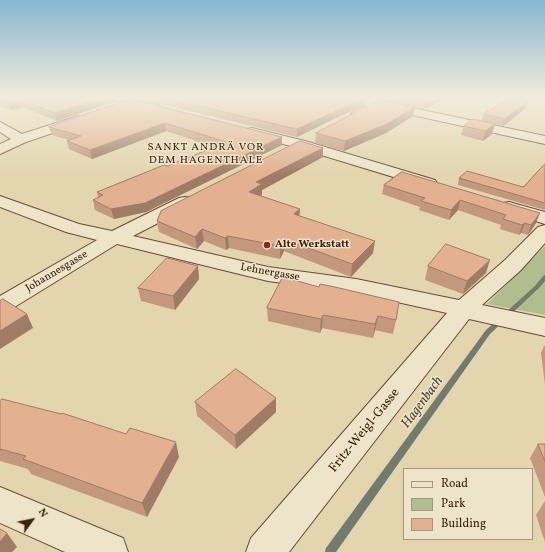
<!DOCTYPE html>
<html>
<head>
<meta charset="utf-8">
<style>
  body { margin:0 }
  #map { position:relative; width:545px; height:552px; overflow:hidden; background:#e3d5ae; font-family:Vollkorn,serif }
  canvas { display:block }
  .legend { position:absolute; left:403px; top:468px; width:130px; height:72px; box-sizing:border-box; background:#ede4ca; border:1px solid #a69680; margin:0; padding:5px 7px; list-style:none; font-size:12px; color:#3c2110 }
  .legend li { display:flex; align-items:center; gap:8px; height:20px }
  .legend b { width:20px; border:1px solid #a69680 }
  .north { position:absolute; left:12px; top:500px; width:40px; height:40px; -webkit-text-stroke:3px #ede4ca; paint-order:stroke; rotate:57deg; font-size:11px; font-weight:700; line-height:16px; text-align:center; color:#3c2110 }
  .north::after { content:''; display:block; margin:auto; width:14px; height:18px; background:#3c2110; clip-path:polygon(50% 0,100% 100%,50% 72%,0 100%) }
</style>
</head>
<body>
<div id="map">
<canvas width="545" height="552"></canvas>
<ul class="legend">
<li><b style="height:5px;background:#ede4ca"></b>Road</li>
<li><b style="height:11px;background:#b0be8d"></b>Park</li>
<li><b style="height:11px;background:#e3b191"></b>Building</li>
</ul>
<div class="north">N</div>
</div>
<script>
const ctx = document.querySelector('canvas').getContext('2d');
ctx.lineJoin = 'round';
function paint(path, color) { ctx.fillStyle = color; ctx.fill(path, 'evenodd'); }
function trace(path, color, width, dash) { ctx.strokeStyle = color; ctx.lineWidth = width; ctx.lineCap = dash ? 'butt' : 'round'; ctx.setLineDash(dash || []); ctx.stroke(path); }
function write(font, color, halo, rows, align = 'center') {
  ctx.font = font + ' Vollkorn,serif'; ctx.lineWidth = 3; ctx.setLineDash([]); ctx.textBaseline = 'middle'; ctx.strokeStyle = halo; ctx.fillStyle = color; for (const [text, x, y, turn = 0] of rows) {
    ctx.save(); ctx.translate(x, y); ctx.rotate((+turn || 0) * Math.PI / 180); ctx.textAlign = isNaN(turn) ? turn : align; if (halo) ctx.strokeText(text, 0, 0); ctx.fillText(text, 0, 0); ctx.restore();
  }
}
const green = new Path2D(`
  M545,246V315L487,304Z`);
const stream = new Path2D(`
  M545,275V281L539,288L490,334L336,552H325L326,548L486,330L535,286L543,276Z`);
const street = new Path2D(`
  M111,98H129L159,105L161,108L159,111L155,112L113,100Z
  M346,98H366L377,100L381,98H394L389,103L545,136V144L380,108L361,118H353L351,115L353,112L367,105L348,100Z
  M78,116L82,117L84,120L82,123L26,142L0,154V144L11,139L0,132V122L22,134Z
  M252,128L305,141L435,180L437,183L435,186L429,188L423,186L295,147L247,135L245,132L247,129Z
  M0,196L79,224L112,231L179,198L185,197L191,198L194,202L191,206L133,236L268,267L356,279L459,300L505,260L538,227L545,225V243L521,270L482,305L545,318V336L469,319L289,552H246L251,538L447,313L356,293L268,281L117,244L8,311L0,314V296L97,240L66,232L0,207Z
  M509,202L545,212V224L503,211L500,207L503,203Z
  M0,487L123,538L128,552H65L0,523Z`);
const wall = new Path2D(`
  M0,98L114,102L57,121L23,107L11,110L0,106Z
  M140,98H364L363,105L297,137L141,99Z
  M393,98H445L426,109L392,102Z
  M130,99L282,145L146,212L114,219L95,210L93,200L98,198L97,192L168,166L214,147L166,131L92,159L69,149L67,141L69,140L52,135L49,127Z
  M526,108L503,126L482,121L484,114Z
  M413,116L386,133L344,151L315,143L316,133Z
  M495,124L492,134L483,141L461,135L464,126Z
  M323,148V157L262,190V195L261,196L300,209L299,216L373,253L351,277L284,251L280,259L229,248L226,250L204,241L197,249L159,232L157,221Z
  M545,164V210L458,185L459,178L523,187Z
  M402,172L536,223L528,235L521,233L519,235L500,229L501,225L458,210L449,220L419,210L420,207L382,194L384,185Z
  M198,266L199,279L175,310L141,301L138,288Z
  M428,266L486,273L463,294L425,280Z
  M283,277L396,320L393,334L375,330L373,338L322,328L320,333L268,321L267,308Z
  M544,346H545V385L541,353Z
  M276,398V412L236,449L197,416L195,402Z
  M0,401L179,457L147,517L31,474L28,469L0,461Z
  M538,444H545V497L530,458Z
  M545,501V542L536,515Z`);
const shadedWall = new Path2D(`
  M104,98H113L114,102L57,121L55,113Z
  M364,98L363,105L297,137V129Z
  M434,98H445L426,109L427,102Z
  M21,100L23,107L11,110L8,103Z
  M528,101L526,108L503,126L505,119Z
  M415,107L413,116L386,133L344,151L345,141Z
  M165,123L166,131L92,159L90,150Z
  M495,124L492,134L483,141L485,131Z
  M282,137V145L146,212L114,219L111,209Z
  M323,148V157L262,190V195L249,203V192L256,182Z
  M460,200L458,210L449,220L451,210Z
  M300,209L299,220L294,214Z
  M540,213L536,223L528,235L531,225Z
  M525,223L521,233L519,235L522,225Z
  M202,229L204,241L197,249L195,237Z
  M228,236L229,248L226,250L225,238Z
  M284,239V251L280,259V246Z
  M375,241L373,253L351,277L352,264Z
  M490,260L486,273L463,294L467,281Z
  M198,266L199,279L175,310L173,296Z
  M27,314L33,328L0,349V331Z
  M323,315L322,328L320,333L321,319Z
  M378,316L375,330L373,338L375,324Z
  M276,398V412L236,449L235,435Z
  M176,442L179,457L147,517L142,503Z
  M7,533L17,547L12,552H0V542Z`);
const building = new Path2D(`
  M0,98H104L55,113L21,100L8,103L0,99Z
  M165,98H364L297,129Z
  M407,98H434L427,102Z
  M509,98H525L528,101L505,119L484,114Z
  M130,99L282,137L145,203L111,209L93,200L103,195L97,192L164,165L168,166L226,142L165,123L90,150L67,141L81,136L49,127Z
  M380,100L415,107L387,124L345,141L316,133Z
  M473,119L495,124L485,131L464,126Z
  M300,141L323,148L256,182L262,184L249,192L300,209L294,214L375,241L352,264L284,239L280,246L228,236L225,238L202,229L195,237L157,221L161,211Z
  M545,164V203L459,178L467,171L523,187Z
  M402,172L540,213L531,225L525,223L522,225L503,219L506,215L460,200L451,210L421,201L425,198L384,185Z
  M446,244L490,260L467,281L428,266Z
  M167,258L198,266L173,296L138,288Z
  M283,277L319,287L320,284L335,287L399,302L396,320L378,316L375,324L323,315L321,319L267,308Z
  M3,299L27,314L0,331V301Z
  M236,369L276,398L235,435L195,402Z
  M2,399L61,414L62,413L126,434L130,428L176,442L142,503L23,459L26,456L0,449V401Z
  M538,444H545V461Z
  M0,529L7,533L0,542Z`);
const markers = [
  [267,245,4,"#8f2418"]
];
const farQuarternames = [
  ["SANKT ANDRÄ VOR",206,148],
  ["DEM HAGENTHALE",206,161]
];
const poiNames = [
  ["Alte Werkstatt",275,245]
];
const streetNames = [
  ["Johannesgasse",57,272,-31],
  ["Lehnergasse",270,273,10]
];
const nearStreetnames = [
  ["Fritz-Weigl-Gasse",365,431,-51]
];
const nearWaternames = [
  ["Hagenbach",423,403,-54]
];
paint(green, '#b0be8d');
paint(stream, '#717c6e');
trace(street, '#664e38', 2);
paint(street, '#ede4ca');
paint(wall, '#c3987d');
paint(shadedWall, '#9f7c66');
paint(building, '#e3b191');
trace(building, '#9f7c66', 1);
const sky = ctx.createLinearGradient(0, 0, 0, 175);
sky.addColorStop(0, '#87b6d0');
sky.addColorStop(0.56, '#f2ecdb');
sky.addColorStop(1, '#f2ecdb00');
ctx.fillStyle = sky;
ctx.fillRect(0, 0, 545, 175);
for (const [x, y, r, color] of markers) { const dot = new Path2D(); dot.arc(x, y, r, 0, 2 * Math.PI); ctx.fillStyle = color; ctx.fill(dot); trace(dot, '#ede4ca', 1.5); }
ctx.letterSpacing = '1px';
write('11px', '#3c2110', '#ede4ca', farQuarternames);
ctx.letterSpacing = '0px';
write('bold 11px', '#3c2110', '#ede4ca', poiNames, 'left');
write('11px', '#3c2110', '#ede4ca', streetNames);
write('13px', '#3c2110', '#ede4ca', nearStreetnames);
write('italic 14px', '#524737', '#ede4ca', nearWaternames);
</script>
</body>
</html>
